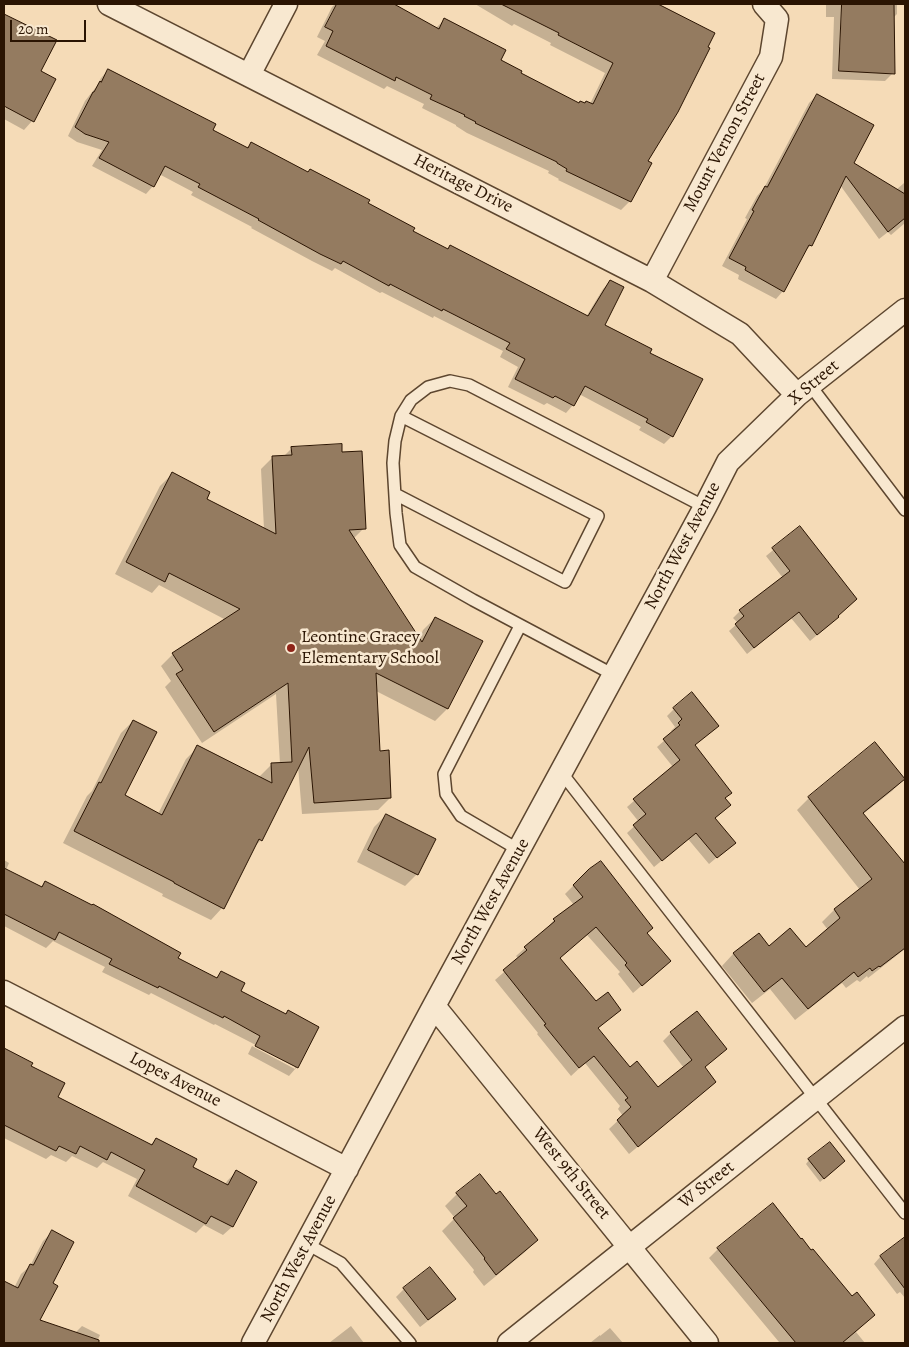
<!DOCTYPE html>
<html>
<head>
<meta charset="utf-8">
<style>
  body { margin:0 }
  #map { position:relative; width:909px; height:1347px; overflow:hidden; background:#f5dbb7; font-family:Alegreya,serif }
  canvas { display:block }
  .frame { position:absolute; inset:0; border:5px solid #2a1402; pointer-events:none }
  .scale { position:absolute; left:10px; top:20px; width:76px; height:22px; box-sizing:border-box; border:2px solid #2a1402; border-top:0; padding-left:6px; font-size:15px; line-height:18px; white-space:nowrap; color:#2a1402; -webkit-text-stroke:4px #f8e8d0; paint-order:stroke }
</style>
</head>
<body>
<div id="map">
<canvas width="909" height="1347"></canvas>
<div class="frame"></div>
<div class="scale">20 m</div>
</div>
<script>
const ctx = document.querySelector('canvas').getContext('2d');
ctx.lineJoin = 'round';
function paint(path, color) { ctx.fillStyle = color; ctx.fill(path, 'evenodd'); }
function trace(path, color, width, dash) { ctx.strokeStyle = color; ctx.lineWidth = width; ctx.lineCap = dash ? 'butt' : 'round'; ctx.setLineDash(dash || []); ctx.stroke(path); }
function write(font, color, halo, rows, align = 'center') {
  ctx.font = font + ' Alegreya,serif'; ctx.lineWidth = 5; ctx.setLineDash([]); ctx.textBaseline = 'middle'; ctx.strokeStyle = halo; ctx.fillStyle = color; for (const [text, x, y, turn = 0] of rows) {
    ctx.save(); ctx.translate(x, y); ctx.rotate((+turn || 0) * Math.PI / 180); ctx.textAlign = isNaN(turn) ? turn : align; if (halo) ctx.strokeText(text, 0, 0); ctx.fillText(text, 0, 0); ctx.restore();
  }
}
const shadow = new Path2D(`
  M335,4H391L436,28L444,20L519,74L578,104H590L605,73L550,45L551,43L514,24L512,26L475,4H655L713,33L646,162L630,201L621,210L558,180L559,179L548,173L549,171L467,133L456,126V125L422,108L424,104L387,86L384,89L317,55L325,41L317,37L332,7Z
  M826,4H897V14L893,18V73L885,81L832,79L834,17H826Z
  M4,15L55,41L39,72L54,80L32,121L24,130L4,119V112L6,107L4,106Z
  M108,70L212,131L246,148L251,144L367,204L412,232L447,250L450,247L586,317L603,289L611,281L603,325L648,353L672,436L664,444L639,430L641,427L579,394L573,405L566,413L547,403L544,405L508,387L518,367L500,357L503,351L434,316L433,318L382,292L380,293L335,268L332,271L312,261L251,228L252,227L191,195L193,192L159,174L153,186L146,194L92,166L102,150L77,142L68,136L85,101L96,87L101,78Z
  M817,95L852,164L896,190L904,183L905,185V223L891,235L888,232L879,239L840,185L811,245L804,252L783,291L776,299L738,279L739,275L722,266L747,219L745,218L757,196L764,188L809,103Z
  M292,448L341,454L364,528L353,539L419,640L423,630L435,618L481,641L447,709L435,721L376,691L379,752L390,798L378,810L302,814L298,766L261,840L254,847L222,908L211,920L162,896L163,894L63,843L87,796L92,791L121,733L133,721L123,796L158,814L186,759L198,747L260,778V776L272,764H280L276,694L202,743L165,687L171,681L161,666L173,654L226,620L159,585L152,593L115,574L160,486L172,474L205,499L264,529L261,469L273,457L284,456Z
  M800,528L837,616L830,624L810,641L791,618L747,654L729,631L738,623L733,618L740,611L783,578L766,556Z
  M674,709L717,726L694,746L724,798L722,812L714,819L734,843L709,864L688,839L654,867L627,833L639,822L627,807L673,767L657,747L673,733L671,731L675,727L667,716Z
  M875,744L904,779L892,791L863,814L905,866V949L868,978L867,976L860,982L857,980L846,988L842,983L795,1020L770,989L752,1003L722,966L733,954L759,935L769,947L806,949L828,930L822,922L834,910L860,890L797,810L809,798Z
  M386,815L435,839L417,874L405,886L357,862L374,827Z
  M4,860L9,863L6,870L40,888L45,882L176,959L215,979L221,973L239,991L285,1015L288,1011L317,1028L296,1068L289,1076L248,1054L252,1046L295,1069V1066L250,1042L215,1024L214,1025L151,993L149,995L102,972L105,967L53,941L46,948L4,926Z
  M589,870L652,928L646,934L661,969L633,993L618,974L620,972L587,935L559,958L596,1003L619,1010L597,1029L630,1068L657,1089L684,1068L663,1041L671,1033L697,1013L725,1049L704,1068L706,1090L629,1154L609,1129L623,1116L618,1109L620,1106L585,1063L571,1076L537,1034L538,1033L495,980L519,959L516,956L525,948L547,930L546,929L554,920L574,905L565,894Z
  M6,1051L30,1067L56,1097L150,1145L156,1140L191,1167L225,1185L227,1181L236,1172L255,1182L232,1227L223,1235L204,1225L196,1233L128,1196L137,1179L103,1162L97,1168L72,1156L66,1162L51,1155L46,1159L4,1138V1054Z
  M809,1160L840,1165L820,1182L806,1164Z
  M457,1194L537,1240L525,1252L484,1286L473,1272L474,1270L442,1231L455,1218L445,1206Z
  M52,1232L51,1284L38,1320L75,1333L82,1326L100,1335L96,1343H4V1282L14,1288L21,1274L30,1266L43,1241Z
  M905,1239V1298L900,1292L897,1294L874,1264L880,1257Z
  M801,1241L851,1297L873,1315L856,1332L865,1343H778L779,1342L709,1258L718,1249Z
  M404,1289L454,1299L446,1307L420,1327L396,1297Z
  M351,1326L364,1343H329Z
  M610,1328L623,1343H590L600,1335V1336Z`);
const building = new Path2D(`
  M337,4H394L439,29L444,18L506,50L501,60L522,71L521,73L579,103L580,101L585,103L586,101L593,104L613,63L558,35L559,33L501,4H658L715,33L708,47L710,48L678,112L648,161L652,163L631,202L566,171L567,169L557,163V162L475,123L476,122L464,116L465,115L430,99L432,95L396,77L395,81L326,46L333,31L325,27Z
  M842,4H894L895,74L839,71Z
  M4,14L57,40L41,71L56,79L34,122L4,106Z
  M108,69L216,124L213,130L248,148L251,142L308,172L310,169L370,200L368,203L415,228L413,231L448,249L450,245L588,316L610,280L624,287L605,325L652,349L650,353L703,379L673,437L646,422L648,419L585,386L574,406L555,396L553,398L515,379L525,359L506,349L510,343L443,309L442,311L390,284L389,286L343,261L341,264L320,254L258,220L259,219L198,187L200,184L165,166L154,187L99,158L109,142L85,134L75,127L93,92H94L100,81L101,82Z
  M817,94L874,125L854,163L905,194V218L888,232L846,176L812,246L809,245L784,292L745,270L746,267L729,258L754,211L752,210L765,186L767,187Z
  M342,444V452L362,451L366,529L349,530L422,642L435,617L483,641L448,709L376,673L380,751L389,750L391,798L314,803L309,747L262,841L259,839L224,909L174,883V882L74,831L99,782L101,783L133,720L157,732L125,795L162,815L197,745L272,783L271,763L292,762L288,683L214,732L176,674L183,670L172,653L240,609L169,573L165,582L126,562L172,472L210,492L207,499L276,534L272,456L292,455L291,447Z
  M800,526L857,599L838,616L839,617L817,635L799,612L754,648L735,624L744,616L739,610L790,571L772,548Z
  M692,692L719,726L695,745L732,793L725,798L731,805L715,818L736,843L717,858L696,833L662,861L633,825L646,814L633,799L680,760L663,739L680,725L678,723L682,719L673,708Z
  M875,742L905,779L863,813L905,864V948L880,967L879,966L872,971L870,968L858,977L854,972L808,1009L782,978L764,992L733,953L759,933L769,946L790,928L806,947L840,918L834,909L872,879L808,797Z
  M386,814L436,839L418,875L368,850Z
  M601,861L653,928L647,933L671,961L642,986L625,965L627,963L596,927L560,958L596,1001L608,992L621,1010L598,1028L630,1067L637,1061L658,1087L692,1060L670,1032L697,1011L727,1049L705,1067L716,1082L638,1147L617,1120L631,1107L625,1100L628,1098L594,1056L579,1068L544,1025L546,1024L503,970L527,950L524,947L555,921L553,919L583,897L573,885L589,869Z
  M4,868L42,887L45,881L92,905L93,904L181,953L178,958L217,978L221,971L245,983L241,991L286,1014L288,1010L319,1027L298,1068L255,1046L260,1036L224,1016L223,1018L159,986L158,988L109,964L112,959L59,932L55,940L4,914Z
  M4,1048L33,1063L31,1066L65,1083L58,1097L152,1145L156,1138L197,1159L193,1167L228,1185L236,1170L257,1182L233,1227L211,1216L206,1224L136,1186L145,1170L111,1152L107,1160L80,1146L76,1154L59,1146L56,1151L4,1125Z
  M830,1142L845,1161L824,1179L808,1159Z
  M480,1174L496,1194L500,1191L538,1240L496,1275L484,1259L485,1258L453,1218L467,1206L456,1193Z
  M773,1203L801,1239L802,1238L811,1250L813,1249L852,1296L857,1292L875,1315L842,1343H796L717,1248Z
  M52,1230L74,1242L53,1283L58,1286L40,1320L99,1340V1343H4V1281L18,1288L30,1264L33,1265Z
  M905,1237V1289L880,1256Z
  M430,1267L456,1299L428,1320L403,1288Z`);
const lane = new Path2D(`
  M810,385L905,510
  M395,494L565,582L598,516L401,416
  M614,675L473,600L415,567L400,545L396,513L393,463L395,441L401,416L411,400L428,387L450,381L469,385L705,507
  M561,772L905,1213
  M519,850L461,816L446,794L444,774L520,626
  M307,1244L341,1263L410,1343`);
const street = new Path2D(`
  M109,4L652,281L740,334L797,395
  M249,75L286,4
  M652,281L771,57L777,19L764,4
  M4,992L347,1169
  M434,1006L707,1343
  M253,1343L434,1006L705,507L728,462L797,395L905,310
  M509,1343L905,1027`);
const markers = [
  [291,648,5,"#8f2418"]
];
const streetNames = [
  ["Mount Vernon Street",725,143,-62],
  ["Heritage Drive",463,184,27],
  ["X Street",814,383,-40],
  ["North West Avenue",683,546,-62],
  ["North West Avenue",491,902,-61],
  ["Lopes Avenue",175,1080,27],
  ["West 9th Street",571,1174,51],
  ["W Street",707,1185,-38],
  ["North West Avenue",299,1259,-62]
];
const poiNames = [
  ["Leontine Gracey",301,638],
  ["Elementary School",301,659]
];
paint(shadow, '#0003');
paint(building, '#947b60');
trace(building, '#2a1402', 1);
trace(lane, '#5d462f', 14);
trace(street, '#5d462f', 25);
trace(lane, '#f8e8d0', 11);
trace(street, '#f8e8d0', 22);
for (const [x, y, r, color] of markers) { const dot = new Path2D(); dot.arc(x, y, r, 0, 2 * Math.PI); ctx.fillStyle = color; ctx.fill(dot); trace(dot, '#f8e8d0', 2); }
write('18px', '#2a1402', '#f8e8d0', streetNames);
write('18px', '#2a1402', '#f8e8d0', poiNames, 'left');
</script>
</body>
</html>
